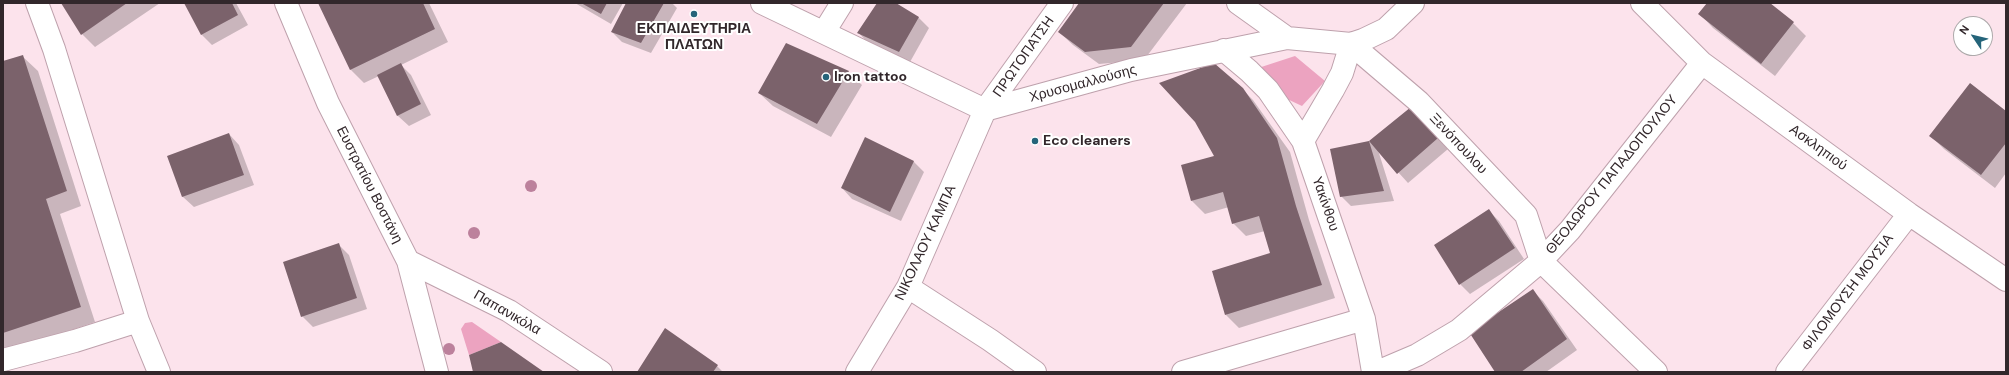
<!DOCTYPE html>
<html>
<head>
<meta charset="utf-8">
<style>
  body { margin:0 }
  #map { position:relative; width:2009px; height:375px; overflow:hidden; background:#fce3ec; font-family:"DM Sans",sans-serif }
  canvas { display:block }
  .frame { position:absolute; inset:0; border:4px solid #32272b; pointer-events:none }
  .north { position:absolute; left:1953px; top:16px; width:40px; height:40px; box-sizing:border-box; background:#fff; border:1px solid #ada9aa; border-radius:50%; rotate:305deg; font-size:11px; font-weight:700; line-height:16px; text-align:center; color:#32272b }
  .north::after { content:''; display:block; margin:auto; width:14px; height:18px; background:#25647a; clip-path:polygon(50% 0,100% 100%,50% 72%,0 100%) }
</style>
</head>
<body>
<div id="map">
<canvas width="2009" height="375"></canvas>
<div class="frame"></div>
<div class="north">N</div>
</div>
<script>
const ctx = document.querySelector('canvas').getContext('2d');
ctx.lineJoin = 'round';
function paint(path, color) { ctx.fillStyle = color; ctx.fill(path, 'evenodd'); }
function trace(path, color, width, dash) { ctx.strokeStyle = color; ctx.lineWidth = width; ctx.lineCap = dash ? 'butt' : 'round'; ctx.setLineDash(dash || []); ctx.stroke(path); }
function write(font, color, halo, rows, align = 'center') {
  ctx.font = font + ' "DM Sans",sans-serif'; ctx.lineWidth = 4; ctx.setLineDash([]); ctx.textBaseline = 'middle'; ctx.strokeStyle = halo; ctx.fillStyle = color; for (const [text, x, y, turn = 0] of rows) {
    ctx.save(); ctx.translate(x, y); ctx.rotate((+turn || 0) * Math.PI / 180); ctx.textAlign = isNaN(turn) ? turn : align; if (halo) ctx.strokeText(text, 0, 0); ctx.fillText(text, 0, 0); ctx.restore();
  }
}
const green = new Path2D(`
  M1295,56L1325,81L1302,106L1268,90L1249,71Z
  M472,322L501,342L469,355L461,329L465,323Z`);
const shadow = new Path2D(`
  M62,3H160L95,47L82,34Z
  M185,3H236L248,25L212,45L202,35Z
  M319,3H429L448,42L401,65L411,75L431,115L409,126L398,116L379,76L364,83L351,70Z
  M575,3H623L611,24Z
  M627,3H672L677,8L651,53L622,42L612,32Z
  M878,3H894L918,17L929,28L910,62L868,43L858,32Z
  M1080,3H1187L1144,60L1099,64L1073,45L1059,32Z
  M1709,3H1768L1793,23L1806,36L1775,76L1713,28L1700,14Z
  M22,56L38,71L81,206L60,214L95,322L3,353V62Z
  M848,72L862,85L831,137L773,106L759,93Z
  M1242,89L1253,100L1290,152L1309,220L1335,298L1239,328L1226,315L1271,253L1265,231L1246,236L1233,223L1229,207L1205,214L1192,201L1216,156Z
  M1411,108L1448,149L1408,183L1378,150L1394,201L1351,206L1341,196L1369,142Z
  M2006,112V173L1995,188L1944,149L1931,136Z
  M229,134L239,145L254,185L194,207L183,197L169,156Z
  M866,139L914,162L924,172L901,221L852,199L842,188Z
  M1489,211L1499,221L1524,259L1470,294L1460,284Z
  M338,244L349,255L367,309L313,327L302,316Z
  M1533,291L1543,301L1577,350L1546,372H1496Z
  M717,366L723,372H638Z`);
const building = new Path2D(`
  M61,3H127L81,35Z
  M184,3H232L238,15L201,35Z
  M318,3H423L435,29L350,70Z
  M581,3H607L601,14Z
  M626,3H664L641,43L611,32Z
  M877,3H896L919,17L899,52L857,33Z
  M1079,3H1164L1131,47L1085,52L1058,32Z
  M1707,3H1770L1794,22L1761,64L1698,14Z
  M786,43L849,71L817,124L758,93Z
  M23,55L67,191L46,199L81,307L3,333V61Z
  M401,63L421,104L397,116L377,75Z
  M1214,63L1243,88L1277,138L1296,206L1322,285L1225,315L1212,271L1270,253L1259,216L1232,224L1223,192L1191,201L1181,165L1214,156L1195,122L1159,83Z
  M1970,83L2006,111V143L1981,175L1929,136Z
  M1411,107L1438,138L1397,174L1369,141Z
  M229,133L244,175L182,197L167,156Z
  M865,137L914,161L890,212L841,188Z
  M1369,141L1384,191L1340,197L1330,149Z
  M1489,209L1515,248L1459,285L1434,245Z
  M339,243L357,298L301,317L283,262Z
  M1533,289L1567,339L1521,372H1495L1469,332Z
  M665,328L718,365L713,372H637Z
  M501,342L544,372H473L469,355Z`);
const minor = new Path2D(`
  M37,3L54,49L138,321
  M286,3L328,103L408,261L437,372
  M762,3L985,110L1131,70L1287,38L1351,44L1363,40L1386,29L1413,3
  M1238,3L1287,38
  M1642,3L1702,63L1909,214L2006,280
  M824,32L842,3
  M1224,50L1249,71L1268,90L1303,141
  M408,261L509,311L601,372
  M908,287L990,340L1035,372
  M3,360L75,341L138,321L159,372
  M857,372L908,287L985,110L1062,3
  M1183,372L1364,319
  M1373,372L1364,319L1303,141L1333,90L1342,73L1351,44L1419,102L1526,215L1541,261L1656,372
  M1377,372L1417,355L1459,330L1541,261L1570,230L1702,63
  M1787,372L1909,214`);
const trees = [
  [531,186],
  [474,233],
  [449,349]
];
const markers = [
  [694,14,4,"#25647a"],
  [826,77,4,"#25647a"],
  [1035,141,4,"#25647a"]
];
const poiNames = [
  ["ΕΚΠΑΙΔΕΥΤΗΡΙΑ",694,29,"center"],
  ["ΠΛΑΤΩΝ",694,45,"center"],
  ["Iron tattoo",834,77],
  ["Eco cleaners",1043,141]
];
const streetNames = [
  ["ΠΡΩΤΟΠΑΤΣΗ",1024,57,-55],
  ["Χρυσομαλλούσης",1083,84,-15],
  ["Ξενόπουλου",1458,144,47],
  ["Ασκληπιού",1818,148,36],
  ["ΘΕΟΔΩΡΟΥ ΠΑΠΑΔΟΠΟΥΛΟΥ",1612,175,-51],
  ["Ευστρατίου Βοστάνη",369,185,63],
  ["Υακίνθου",1325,204,71],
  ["ΝΙΚΟΛΑΟΥ ΚΑΜΠΑ",926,243,-65],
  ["ΦΙΛΟΜΟΥΣΗ ΜΟΥΣΙΑ",1848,293,-53],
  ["Παπανικόλα",507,313,30]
];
paint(green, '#eca3c0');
paint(shadow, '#0003');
paint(building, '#7b626b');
trace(minor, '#bea1ac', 24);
trace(minor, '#fff', 22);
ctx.fillStyle = '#bc819c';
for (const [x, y] of trees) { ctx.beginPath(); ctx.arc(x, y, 6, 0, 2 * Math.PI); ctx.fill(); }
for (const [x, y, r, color] of markers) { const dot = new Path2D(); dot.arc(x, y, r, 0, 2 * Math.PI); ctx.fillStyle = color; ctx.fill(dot); trace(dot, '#fff', 1.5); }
write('bold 14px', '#32272b', '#fff', poiNames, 'left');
write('14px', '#32272b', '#fff', streetNames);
</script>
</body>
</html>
